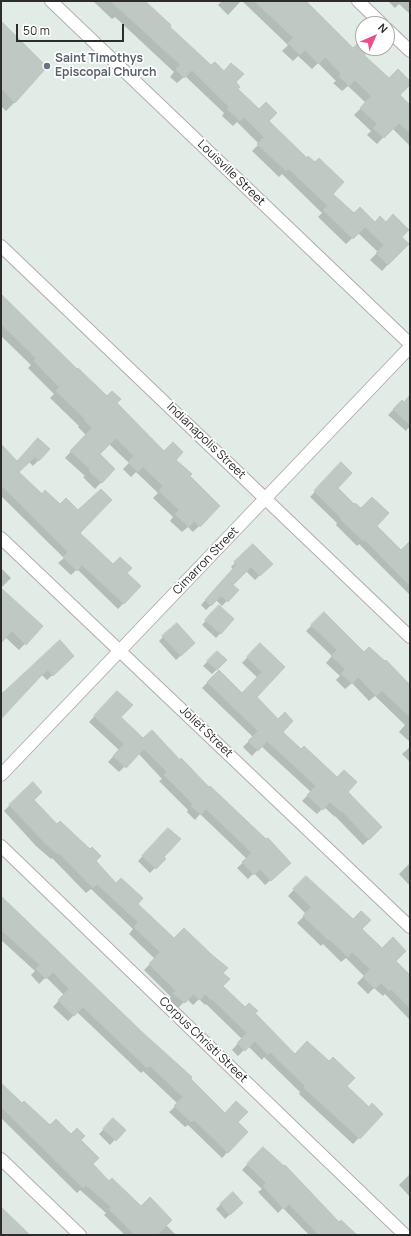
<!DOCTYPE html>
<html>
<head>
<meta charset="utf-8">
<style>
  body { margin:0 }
  #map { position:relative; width:411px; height:1236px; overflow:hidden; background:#e0ece5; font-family:Manrope,sans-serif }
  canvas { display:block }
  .frame { position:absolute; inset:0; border:2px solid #2c2c2c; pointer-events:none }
  .north { position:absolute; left:355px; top:16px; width:40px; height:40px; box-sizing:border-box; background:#fff; border:1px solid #ababab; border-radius:50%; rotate:45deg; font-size:11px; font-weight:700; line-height:16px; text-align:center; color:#2c2c2c }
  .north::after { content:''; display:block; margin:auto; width:14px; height:18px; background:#eb4f8a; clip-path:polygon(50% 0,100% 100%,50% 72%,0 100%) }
  .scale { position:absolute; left:16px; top:24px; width:108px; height:18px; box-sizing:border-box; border:2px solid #2c2c2c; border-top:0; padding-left:5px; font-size:12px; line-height:14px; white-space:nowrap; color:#2c2c2c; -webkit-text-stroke:3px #fff; paint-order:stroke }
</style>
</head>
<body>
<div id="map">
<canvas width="411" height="1236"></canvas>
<div class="frame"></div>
<div class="north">N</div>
<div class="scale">50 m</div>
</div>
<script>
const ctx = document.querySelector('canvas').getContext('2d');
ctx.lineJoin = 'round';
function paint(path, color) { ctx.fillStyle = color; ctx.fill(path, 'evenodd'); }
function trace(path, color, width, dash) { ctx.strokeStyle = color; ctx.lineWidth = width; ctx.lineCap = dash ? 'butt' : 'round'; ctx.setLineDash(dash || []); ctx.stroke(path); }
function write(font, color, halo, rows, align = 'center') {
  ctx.font = font + ' Manrope,sans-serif'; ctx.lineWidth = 3.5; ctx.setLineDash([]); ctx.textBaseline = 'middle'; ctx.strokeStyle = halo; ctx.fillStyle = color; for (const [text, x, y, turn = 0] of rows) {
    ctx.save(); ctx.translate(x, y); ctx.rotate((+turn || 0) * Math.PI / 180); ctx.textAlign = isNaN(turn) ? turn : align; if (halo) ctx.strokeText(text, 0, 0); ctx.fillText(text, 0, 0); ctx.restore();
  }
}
const shadow = new Path2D(`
  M93,1H145L168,27L211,67L235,82L236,89L267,121L332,194L354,215L375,223L400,237L407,244L382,271L370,260L378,252L358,233L346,244L318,217L322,213L282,174L279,177L252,151L259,144L237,122L233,126L222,116L224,113L185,76L177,83L170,77L174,72L115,17L112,19Z
  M222,1H241L228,15L218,5Z
  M242,1H304L353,49L363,39V48H369L363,55L389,80L410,82L398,95L410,106V146L392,128L377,144L367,135L371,131L354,115L366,103L348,86L342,91L333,83L336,81L318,63L312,69L298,56L293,61L282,51L288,45Z
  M388,1H410V14L399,4L395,8Z
  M1,23L15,102L6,111L1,106Z
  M1,296L77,371L107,397L116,403L164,452L175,460L188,476L219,506L193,532L188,527L182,532L170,521L173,517L153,498L158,493L136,472L131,477L123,469L129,463L109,444L99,454L114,469L95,489L83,477L85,476L65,458L86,435L78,427L79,426L50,398L54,394L28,368L31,365L1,336Z
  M410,396V429L408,428L406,431L388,415L402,401L404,403Z
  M49,449L33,466L29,462L17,472L113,566L126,573L140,586L118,609L77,569L71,575L58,563L64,558L1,496V454L17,462Z
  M342,463L336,488L410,559V595L359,544L357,546L336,525L337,523L310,497Z
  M253,545L271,564L255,580L246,571L232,585L237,590L222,606L216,600L206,610L201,605L233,569L231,567Z
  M1,568L11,578L1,588Z
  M1,589L42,626L19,650L5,637L1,641Z
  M214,611L233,619L216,638L202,625Z
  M324,613L364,653L410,687V742L399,732L405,725L375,696L369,701L352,683L345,689L336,680L340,676L326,663L332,656L306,631Z
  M163,637L189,648L176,660L159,641Z
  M260,644L284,667L256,697L281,732L346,792L381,827L363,845L335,816V817L324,807L317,814L302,801L311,792L261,746L252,756L243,747L253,737L202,688L219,671L242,694L258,678L242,663Z
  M217,652L226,660L212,674L203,666Z
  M73,656L47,680L42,675L36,681L1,718V694L4,691L5,693Z
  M112,698L120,717L284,868L265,885L254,873L248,879L237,868L247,859L200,814L195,820L187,812L188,810L159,781L162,779L138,753L119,772L108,762L119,750L89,722Z
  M410,747V762L402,754Z
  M32,783V800L95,861L116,884L174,939L222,973V986L245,1008L254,1013L295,1055L346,1086L369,1108L382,1114L353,1144L299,1094L300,1092L264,1057L262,1060L248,1046L238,1056L232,1050L242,1039L206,1004L205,1005L199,999L193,1005L187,999L178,1008L168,1000L171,997L144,970L155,959L129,934L133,929L91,889L86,893L52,858L51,859L36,846L4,811Z
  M169,829L163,857L164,859L150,873L138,861Z
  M410,863V886L399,874Z
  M306,877L395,961L410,977L409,1019L385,994L383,996L374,988L368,994L357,983L364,976L346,958L341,962L323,944L321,946L297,923L306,914L288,896Z
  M1,898L225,1114L236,1122L247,1132L222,1158L188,1125L185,1127L169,1112L178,1104L143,1071L141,1073L77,1012L68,1021L53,1007L64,995L46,977L39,984L31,975L35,971L1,940Z
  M1,1084L49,1127L80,1140L91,1164L109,1182L166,1225L176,1235H125L104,1215L106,1213L80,1190L77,1193L1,1118Z
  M113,1120L124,1130L110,1145L99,1134Z
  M263,1148L339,1223L356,1235H309L283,1208L278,1213L258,1192L262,1189L242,1170Z
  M410,1174V1197L399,1185Z
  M233,1193L242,1203L225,1219L216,1209Z`);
const building = new Path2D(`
  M111,1H145L171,25L170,27L211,65L215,62L224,71L231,63L244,74L236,82L240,87L238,89L259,109L266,102L277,113L269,121L307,158L308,156L315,162L319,158L344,182L333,194L354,213L360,207L375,222L380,216L386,222L393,214L409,230L402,237L409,244L388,265L376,253L384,245L365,227L353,239L323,210L328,206L289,169L286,171L257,144L264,137L244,117L240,121L227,109L229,107L192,70L184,78L176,70L180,65Z
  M255,1H306L353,48L363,38V48H371L364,55L389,78L398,69L410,81V85L400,95L410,105V133L399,123L384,138L373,128L377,124L360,108L371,96L355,80L349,86L339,76L341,74L325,57L319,64L305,50L300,55L288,43L293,38Z
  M1,21L47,67L15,103L1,88Z
  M1,294L77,369L78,368L107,396L112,391L121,399L117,403L164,451L173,442L183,452L176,460L192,474L190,476L220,506L200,527L194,521L189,527L175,514L179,510L159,491L163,486L143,467L138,472L128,462L134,456L116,438L100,454L115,469L102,483L89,471L90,469L70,451L92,428L84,420L85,419L56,391L59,387L34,361L36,358L1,324Z
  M410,395V425L393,409L402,400L404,402Z
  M38,438L50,449L39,461L35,457L19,472L42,494L45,490L60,504L66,498L78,510L101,489L112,500L80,533L113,564L120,557L132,568L127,573L141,586L124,604L82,565L77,571L63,557L68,552L1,485V444L17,461Z
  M341,462L352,473L338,488L354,504L355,503L361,508L372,497L389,513L377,526L401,550L410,541V586L365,540L363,541L340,519L341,518L314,491Z
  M253,544L273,564L260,576L251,567L233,585L239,590L228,602L221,596L211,606L205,600L237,564L234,562Z
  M1,588L43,626L26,645L12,631L1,643Z
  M219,605L234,619L221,634L205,620Z
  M324,612L364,652L369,647L385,661L386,660L410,685V717L382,691L376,696L358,677L352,684L341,674L345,669L331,656L337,650L311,625Z
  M177,623L195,643L181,656L162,636Z
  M60,640L74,656L53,676L48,670L40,677L1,719V695Z
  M260,643L285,667L257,697L278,719L285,712L293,721L283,732L301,749L304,746L337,777L344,770L357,782L348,792L382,827L369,840L342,811L341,812L330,802L323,810L307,795L316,786L267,741L258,751L248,741L258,731L207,682L219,670L242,693L262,672L247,657Z
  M217,651L227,660L217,670L207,661Z
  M117,691L133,705L121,717L143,738L152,730L180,760L181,758L209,787L210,786L266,839L268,838L291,863L271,881L260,869L254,875L242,862L252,853L206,809L201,815L191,806L193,804L164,775L167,772L144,749L126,768L113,756L124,744L94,716Z
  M33,782L42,792L34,800L57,824L60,821L90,849L92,847L101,856L96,861L116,883L121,878L143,898L138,904L174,938L184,928L211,954L228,968L223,973L230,979L223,986L245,1007L249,1003L258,1011L255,1013L295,1054L307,1041L329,1061L333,1057L355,1078L347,1086L369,1107L372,1103L383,1114L360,1139L304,1088L305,1086L270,1052L268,1055L255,1041L245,1051L237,1043L247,1033L212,999L211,1000L205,994L200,1000L193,994L185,1003L173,993L176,991L149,964L160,952L134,927L138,922L97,884L93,888L59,853L57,854L42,840L9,805Z
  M168,828L181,839L164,857L166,859L156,869L142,856Z
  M306,876L353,919L361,911L371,920L362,929L382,948L393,937L406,951L396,961L410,975V1008L391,989L389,991L381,983L375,989L363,977L370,969L352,952L348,957L329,939L328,940L303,916L311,907L293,889Z
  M1,896L141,1031L192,1077L191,1079L225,1113L236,1101L248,1112L238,1122L248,1132L228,1153L194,1120L191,1122L174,1106L183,1097L150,1066L147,1068L83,1007L74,1016L58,1000L69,989L53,972L46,979L36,969L40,965L1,930Z
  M1,1083L22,1103L24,1101L50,1125L56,1119L71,1134L77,1128L85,1136L81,1140L99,1158L93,1164L109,1181L112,1178L141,1206L150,1197L172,1220L157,1235H135L109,1209L111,1207L86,1185L83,1188L1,1107Z
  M113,1118L126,1130L116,1141L103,1129Z
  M263,1147L284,1166L285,1165L339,1222L341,1220L357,1235H319L289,1204L284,1209L263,1186L266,1183L247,1164Z
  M233,1192L243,1203L230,1215L220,1204Z
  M1,1207L30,1235H1Z`);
const minor = new Path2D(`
  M51,1L410,344
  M358,1L382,24
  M387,29L410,51
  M1,246L410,637
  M1,538L410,927
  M1,775L410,347
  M1,846L405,1235
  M1,1159L80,1235`);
const markers = [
  [47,66,4,"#6b7280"]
];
const worshipNames = [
  ["Saint Timothys",55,59],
  ["Episcopal Church",55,73]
];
const streetNames = [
  ["Louisville Street",231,173,44],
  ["Indianapolis Street",206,441,44],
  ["Cimarron Street",206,561,-46],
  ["Joliet Street",206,732,44],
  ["Corpus Christi Street",203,1040,44]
];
paint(shadow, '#0003');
paint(building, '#bfc8c2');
trace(building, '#b9c8c0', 1);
trace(minor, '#b7acb1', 14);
trace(minor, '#fff', 12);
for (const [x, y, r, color] of markers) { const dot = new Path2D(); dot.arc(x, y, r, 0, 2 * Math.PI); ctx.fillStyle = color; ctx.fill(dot); trace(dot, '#fff', 1.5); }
write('bold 12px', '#5b616d', '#fff', worshipNames, 'left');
write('12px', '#2c2c2c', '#fff', streetNames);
</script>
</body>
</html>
